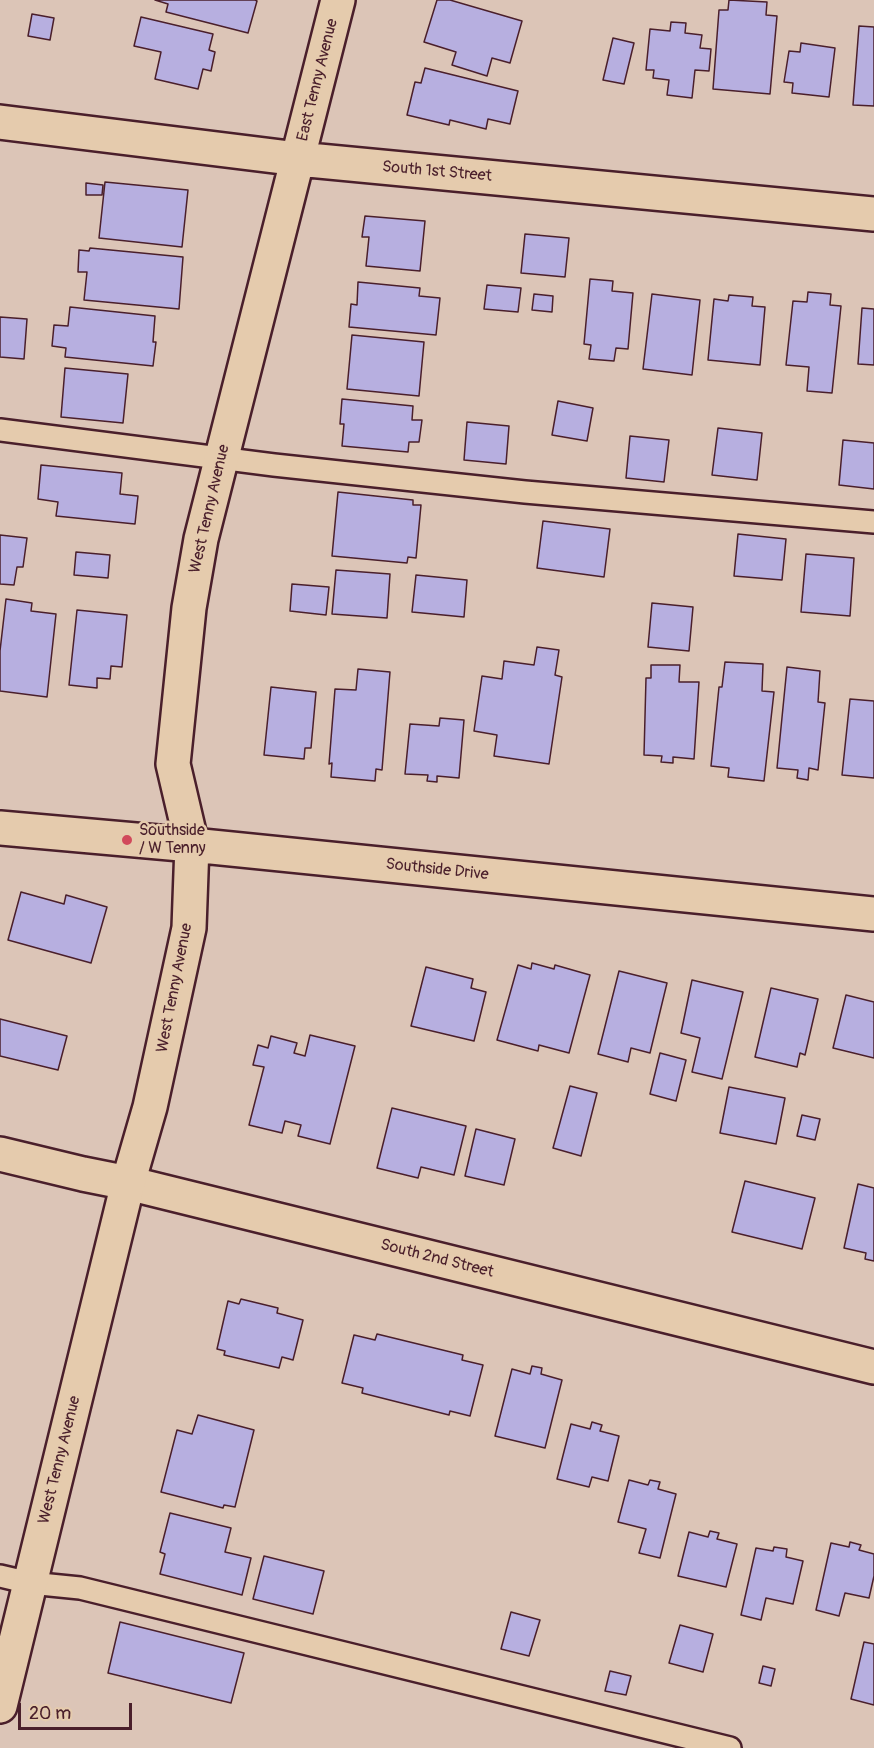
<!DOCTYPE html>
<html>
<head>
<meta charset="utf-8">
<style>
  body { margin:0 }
  #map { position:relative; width:874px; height:1748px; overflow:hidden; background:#dcc5b7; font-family:Pangolin,sans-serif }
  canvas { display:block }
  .scale { position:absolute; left:18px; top:1703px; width:114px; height:27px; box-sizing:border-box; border:3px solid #4a1f2b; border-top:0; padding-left:8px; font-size:18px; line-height:21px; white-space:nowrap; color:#4a1f2b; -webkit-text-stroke:4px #e5cbad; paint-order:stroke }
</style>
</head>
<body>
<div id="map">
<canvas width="874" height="1748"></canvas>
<div class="scale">20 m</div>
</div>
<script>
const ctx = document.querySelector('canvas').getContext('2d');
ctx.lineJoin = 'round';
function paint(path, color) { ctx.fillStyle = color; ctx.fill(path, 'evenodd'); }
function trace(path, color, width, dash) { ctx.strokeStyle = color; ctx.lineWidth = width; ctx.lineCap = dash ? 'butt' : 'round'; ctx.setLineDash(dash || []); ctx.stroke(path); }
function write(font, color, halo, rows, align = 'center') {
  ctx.font = font + ' Pangolin,sans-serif'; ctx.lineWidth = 5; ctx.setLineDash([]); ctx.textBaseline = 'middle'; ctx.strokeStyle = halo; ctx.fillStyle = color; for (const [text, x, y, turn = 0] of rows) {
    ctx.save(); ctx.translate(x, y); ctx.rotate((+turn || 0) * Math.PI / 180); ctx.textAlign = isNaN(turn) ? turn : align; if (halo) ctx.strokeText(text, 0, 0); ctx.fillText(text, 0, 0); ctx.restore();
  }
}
const building = new Path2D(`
  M155,0H255L257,1L248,33L166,12L168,4Z
  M437,0H450L522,21L510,63L492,58L487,76L452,65L456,52L424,42Z
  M729,0L767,2L766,15L777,16L770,94L713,89L719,10H728Z
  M32,14L54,18L50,40L28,36Z
  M141,17L213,34L209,50L215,52L211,71L203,69L198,89L155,79L161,52L134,46Z
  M671,22L686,23L685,33L702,35L700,48L711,49L709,71L695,70L692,98L667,95L669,80L653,78L654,70H646L650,29L670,31Z
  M859,26L874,27V106L853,105Z
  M613,38L634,43L624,84L603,80Z
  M801,43L835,48L829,97L792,93L793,83L784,82L789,51L800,52Z
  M425,68L518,91L510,124L488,119L486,129L450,120L449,125L407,115L415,82L421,83Z
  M105,182L188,190L182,247L99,238Z
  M86,183L103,185L102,195H86Z
  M365,216L425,221L420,271L366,266L369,237H362Z
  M525,234L569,238L565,277L521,273Z
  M90,248L183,257L179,309L84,300L87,272H78L79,250L89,251Z
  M590,279L613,281L612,291L633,293L628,349L616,348L614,361L589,359L591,345L584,344Z
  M358,282L420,288L419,296L440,298L436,335L349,327L351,304L357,305Z
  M487,285L521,288L518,312L484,309Z
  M808,292L831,294L830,305L841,306L832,393L807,391L809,367L786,365L793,301L807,302Z
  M534,294L553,296L552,312L532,310Z
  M652,294L700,300L692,375L643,369Z
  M729,295L753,297L752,306L765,307L760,365L708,360L714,299L728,301Z
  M70,307L155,316L153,342H156L153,366L65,357L66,348L52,346L54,325L68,326Z
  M862,308L874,309V365L858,364Z
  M0,317L27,319L24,359L0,357Z
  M352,335L424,342L419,396L347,389Z
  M65,368L128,374L123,423L61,417Z
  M342,399L413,406L412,420H422L419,442H409L408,452L342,446L344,424H340Z
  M558,401L593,408L587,441L552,435Z
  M467,422L509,426L506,464L464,460Z
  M718,428L762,433L757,480L712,475Z
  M630,436L669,440L664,482L626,478Z
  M843,440L874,443V489L839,485Z
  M41,465L122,473L120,494L138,496L135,524L56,516L58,502L38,499Z
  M338,492L413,500V505H421L416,558L408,557L407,563L332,556Z
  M543,521L610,529L604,577L537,568Z
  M738,534L786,539L782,580L734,576Z
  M0,535L27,538L23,567H17L14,585L0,584Z
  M76,552L110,555L108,578L74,575Z
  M806,554L854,558L850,616L801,612Z
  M336,570L390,574L387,618L332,614Z
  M416,575L467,580L464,617L412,612Z
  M292,584L329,587L326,615L290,611Z
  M6,599L32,603L31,611L56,614L47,697L0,691V651Z
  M652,603L693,607L689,651L648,647Z
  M77,610L127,615L122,667L111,666L110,679L97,678V688L69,685Z
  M537,647L559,650L555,675L562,677L549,764L494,756L497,735L474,731L482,676L502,679L504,661L534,665Z
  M725,662L763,664L762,691L774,692L764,781L728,777L729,768L711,766L719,687H722Z
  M651,665H680L679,682H699L694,759L673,757V763L661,762L662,756L644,755L646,678H651Z
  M787,667L820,671L818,702L825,703L818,770L809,768L808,780L797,778L798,770L777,768Z
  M358,669L390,672L382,770L376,769L375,781L331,777L332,763L329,764L335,689L356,690Z
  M271,687L316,692L311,748H305L304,759L264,755Z
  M850,699L874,701V778L842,775Z
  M440,718L464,720L459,778L437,776V782L427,781L428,775L405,774L410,724L439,726Z
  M21,892L64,904L66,895L107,907L91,963L8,940Z
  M532,963L554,969L555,965L590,975L569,1053L539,1045L538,1051L497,1040L518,965L531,969Z
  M426,967L473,979L471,988L486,992L474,1041L411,1026Z
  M619,971L667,983L650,1053L631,1048L628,1062L598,1054Z
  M692,980L743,992L722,1079L692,1072L700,1038L681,1033Z
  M771,988L818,999L805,1055L800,1053L797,1067L755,1057Z
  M846,995L874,1002V1058L833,1048Z
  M0,1019L67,1036L58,1070L0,1056Z
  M310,1035L355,1046L330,1144L298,1136L301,1125L285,1121L282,1133L249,1125L264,1067L253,1065L258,1045L268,1048L271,1036L297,1043L294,1053L305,1056Z
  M660,1053L686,1060L676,1101L650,1094Z
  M570,1086L597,1093L581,1156L553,1148Z
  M729,1087L785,1098L776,1144L720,1133Z
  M392,1108L466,1126L454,1175L421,1167L418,1178L377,1168Z
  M802,1115L820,1119L815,1140L797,1136Z
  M476,1129L515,1139L504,1185L465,1176Z
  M745,1181L815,1198L802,1249L732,1232Z
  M858,1184L874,1188V1261L865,1259L866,1253L844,1248Z
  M241,1299L278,1308L277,1313L303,1320L293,1360L282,1357L279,1368L224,1355L225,1351L217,1349L228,1301L239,1304Z
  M377,1334L463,1355L462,1360L483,1365L470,1416L450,1411L449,1415L362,1393L363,1388L342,1383L354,1335L375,1340Z
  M532,1366L542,1368L541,1374L562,1380L545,1448L495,1436L512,1369L530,1374Z
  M198,1415L254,1430L235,1507L224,1505L223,1508L161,1492L177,1430L192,1434Z
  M592,1422L602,1425L600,1431L619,1436L608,1481L592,1477L589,1487L557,1479L571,1424L590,1429Z
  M629,1480L648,1485L650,1480L660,1482L658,1489L676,1494L660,1558L639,1553L646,1529L618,1522Z
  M170,1513L231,1528L225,1552L251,1558L242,1595L160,1574L165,1554L160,1552Z
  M710,1531L719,1533L717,1539L737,1544L726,1587L678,1576L689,1532L708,1537Z
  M850,1542L861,1545L859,1550L874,1554V1576L869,1598L845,1593L839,1616L816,1610L831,1543L849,1547Z
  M774,1547L787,1549L786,1557L803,1561L793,1604L766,1598L761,1620L741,1615L756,1548L773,1551Z
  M264,1556L324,1571L313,1614L253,1599Z
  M511,1612L540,1620L529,1656L501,1649Z
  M120,1622L244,1653L231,1703L108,1673Z
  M680,1625L713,1634L703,1672L669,1663Z
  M864,1642L874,1644V1705L851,1699Z
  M763,1666L775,1669L771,1686L759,1683Z
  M610,1671L631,1676L626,1695L605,1691Z`);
const lane = new Path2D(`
  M0,430L274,465L525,492L874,522
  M0,1576L30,1583L80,1588L730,1748`);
const street = new Path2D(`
  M0,122L298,159L874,214
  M0,828L192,845L173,764L189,608L201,539L338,0
  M0,1154L83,1174L128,1183L874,1367`);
const secondary = new Path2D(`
  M0,1706L128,1183L150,1107L189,928L192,845L874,914`);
const markers = [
  [127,840,6,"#d1495b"]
];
const streetNames = [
  ["East Tenny Avenue",318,80,-76],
  ["South 1st Street",437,172,5],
  ["West Tenny Avenue",210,509,-77],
  ["Southside Drive",437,870,6],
  ["West Tenny Avenue",175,988,-79],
  ["South 2nd Street",437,1259,14],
  ["West Tenny Avenue",60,1460,-76]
];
const poiNames = [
  ["Southside",139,831],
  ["/ W Tenny",139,849]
];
paint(building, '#b7afe0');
trace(building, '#4a1f2b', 1.5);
trace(lane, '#4a1f2b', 26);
trace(street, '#4a1f2b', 38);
trace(secondary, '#4a1f2b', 38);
trace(lane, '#e5cbad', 21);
trace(street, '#e5cbad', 33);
trace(secondary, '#e5cbad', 33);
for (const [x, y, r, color] of markers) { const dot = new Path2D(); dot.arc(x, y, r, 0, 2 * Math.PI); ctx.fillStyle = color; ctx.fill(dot); trace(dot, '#e5cbad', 2); }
write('16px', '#4a1f2b', '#e5cbad', streetNames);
write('16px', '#4a1f2b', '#e5cbad', poiNames, 'left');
</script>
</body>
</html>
